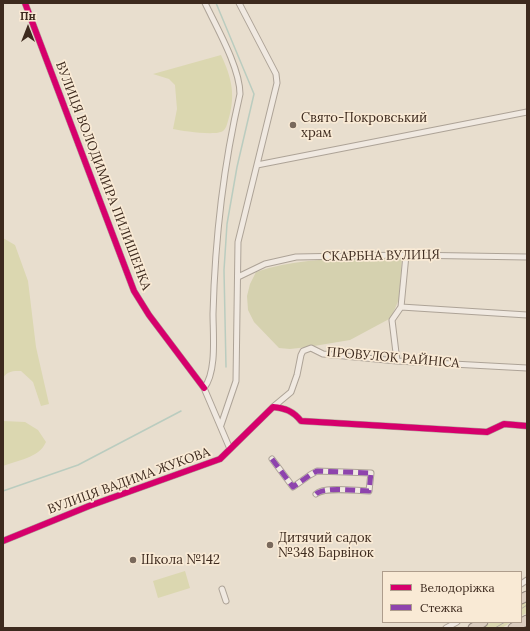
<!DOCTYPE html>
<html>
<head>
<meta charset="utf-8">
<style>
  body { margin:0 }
  #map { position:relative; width:530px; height:631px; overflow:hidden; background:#e8dece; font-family:Lora,serif }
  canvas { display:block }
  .frame { position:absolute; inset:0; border:4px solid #3d2a1e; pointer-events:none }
  .legend { position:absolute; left:382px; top:571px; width:140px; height:52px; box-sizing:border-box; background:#f9ead5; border:1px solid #ae9d8c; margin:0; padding:5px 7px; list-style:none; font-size:12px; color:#3d2a1e }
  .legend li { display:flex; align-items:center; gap:8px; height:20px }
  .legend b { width:20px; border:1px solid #ae9d8c }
  .north { position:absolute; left:8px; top:8px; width:40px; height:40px; -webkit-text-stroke:3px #f9ead5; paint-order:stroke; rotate:0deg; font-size:11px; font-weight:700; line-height:16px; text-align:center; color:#3d2a1e }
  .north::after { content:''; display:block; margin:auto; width:14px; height:18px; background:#3d2a1e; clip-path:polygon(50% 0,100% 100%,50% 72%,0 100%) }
</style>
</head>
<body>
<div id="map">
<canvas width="530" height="631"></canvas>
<div class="frame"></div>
<ul class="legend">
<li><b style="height:5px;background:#d6006c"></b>Велодоріжка</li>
<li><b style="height:5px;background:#8e44ad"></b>Стежка</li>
</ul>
<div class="north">Пн</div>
</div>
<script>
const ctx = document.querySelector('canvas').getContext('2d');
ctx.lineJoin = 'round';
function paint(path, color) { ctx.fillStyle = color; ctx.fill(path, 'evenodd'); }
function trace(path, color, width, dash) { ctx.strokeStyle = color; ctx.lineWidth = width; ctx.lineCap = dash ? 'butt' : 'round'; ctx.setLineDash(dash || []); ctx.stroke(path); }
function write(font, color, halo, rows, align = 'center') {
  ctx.font = font + ' Lora,serif'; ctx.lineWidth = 3.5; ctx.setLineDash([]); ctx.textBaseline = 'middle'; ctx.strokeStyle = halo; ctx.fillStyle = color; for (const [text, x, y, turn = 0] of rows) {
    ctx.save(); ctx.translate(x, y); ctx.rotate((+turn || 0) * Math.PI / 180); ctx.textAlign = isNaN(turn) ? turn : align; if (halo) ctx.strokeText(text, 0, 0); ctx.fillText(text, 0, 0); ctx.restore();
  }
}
const green = new Path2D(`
  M221,55C232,78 236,96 228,121C227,124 226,129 223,131C216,136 182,131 173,129L177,109L175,85L169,79L153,74Z
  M3,238L15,245L28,281L36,347L49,404L41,406L33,382L21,371C13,371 7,371 3,378Z
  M3,421L25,422L38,430L46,442C39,458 18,460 3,466Z
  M185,571L190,588L158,598L153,581Z
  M527,601V613L521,616V605Z
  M492,622H511L502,628H481Z`);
const cemetery = new Path2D(`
  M402,259L399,299L391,318L350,340L308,347L290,349L279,348L254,322L248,310L247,296L250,284L256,272C303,256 353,259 402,259Z`);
const stream = new Path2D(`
  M216,3L254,94L237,167L227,224L224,270L226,367
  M3,491L78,465L181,411`);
const street = new Path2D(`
  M25,3L134,291L149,315L204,388L230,449
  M257,165L527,112
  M238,277L265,264L296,257L406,255L527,257
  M401,307L527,315
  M397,361L392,320L401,307L406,255
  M204,388C217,372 213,334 213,314C215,239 223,167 240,94C240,68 217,28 205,3
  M273,407L291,392L297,375L301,355L303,351L311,348L323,354L397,361L527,368
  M221,425L236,381L238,242L277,83L276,74L239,3
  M272,459L293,487L310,475L317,471L371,473L369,491C356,491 325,486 316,494
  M3,541L89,506L220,459L273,407C285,408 293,411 301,421L487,432L504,424L527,426
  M521,584L527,580
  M222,589L226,601
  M446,628L457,622`);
const highway = new Path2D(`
  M521,599L527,596
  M473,628L483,622
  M513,628L527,620`);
const tram = new Path2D(`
  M521,609L527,605
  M495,628L505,622`);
const quiet = new Path2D(`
  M272,459L293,487L310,475L317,471L371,473L369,491C356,491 325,486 316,494`);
const cycleway = new Path2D(`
  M25,3L134,291L149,315L204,388
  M3,541L89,506L220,459L273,407C285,408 293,411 301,421L487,432L504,424L527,426`);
const markers = [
  [293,125,4,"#79695c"],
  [270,545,4,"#79695c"],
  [133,560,4,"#79695c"]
];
const poiNames = [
  ["Свято-Покровський",301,118],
  ["храм",301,133],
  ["Дитячий садок",278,538],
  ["№348 Барвінок",278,553],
  ["Школа №142",141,560]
];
const streetNames = [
  ["ВУЛИЦЯ ВОЛОДИМИРА ПИЛИШЕНКА",103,176,69],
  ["СКАРБНА ВУЛИЦЯ",381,256,-1],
  ["ПРОВУЛОК РАЙНІСА",393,358,5],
  ["ВУЛИЦЯ ВАДИМА ЖУКОВА",129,481,-20]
];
paint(green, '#dbd7b0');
paint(cemetery, '#d5d1af');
trace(stream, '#baccbf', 1.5);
trace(street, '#ada397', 7);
trace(highway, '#93887e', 11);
trace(street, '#f0e9e1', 5);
trace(highway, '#dbcdbf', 9);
trace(tram, '#afa8a1', 1);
trace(quiet, '#8e44ad', 5, [10, 5]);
trace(cycleway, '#d6006c', 6);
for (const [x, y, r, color] of markers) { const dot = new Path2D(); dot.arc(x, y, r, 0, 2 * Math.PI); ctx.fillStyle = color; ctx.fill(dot); trace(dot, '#f9ead5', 1.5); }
write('13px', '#3d2a1e', '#f9ead5', poiNames, 'left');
write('13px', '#3d2a1e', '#f9ead5', streetNames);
</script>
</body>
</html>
